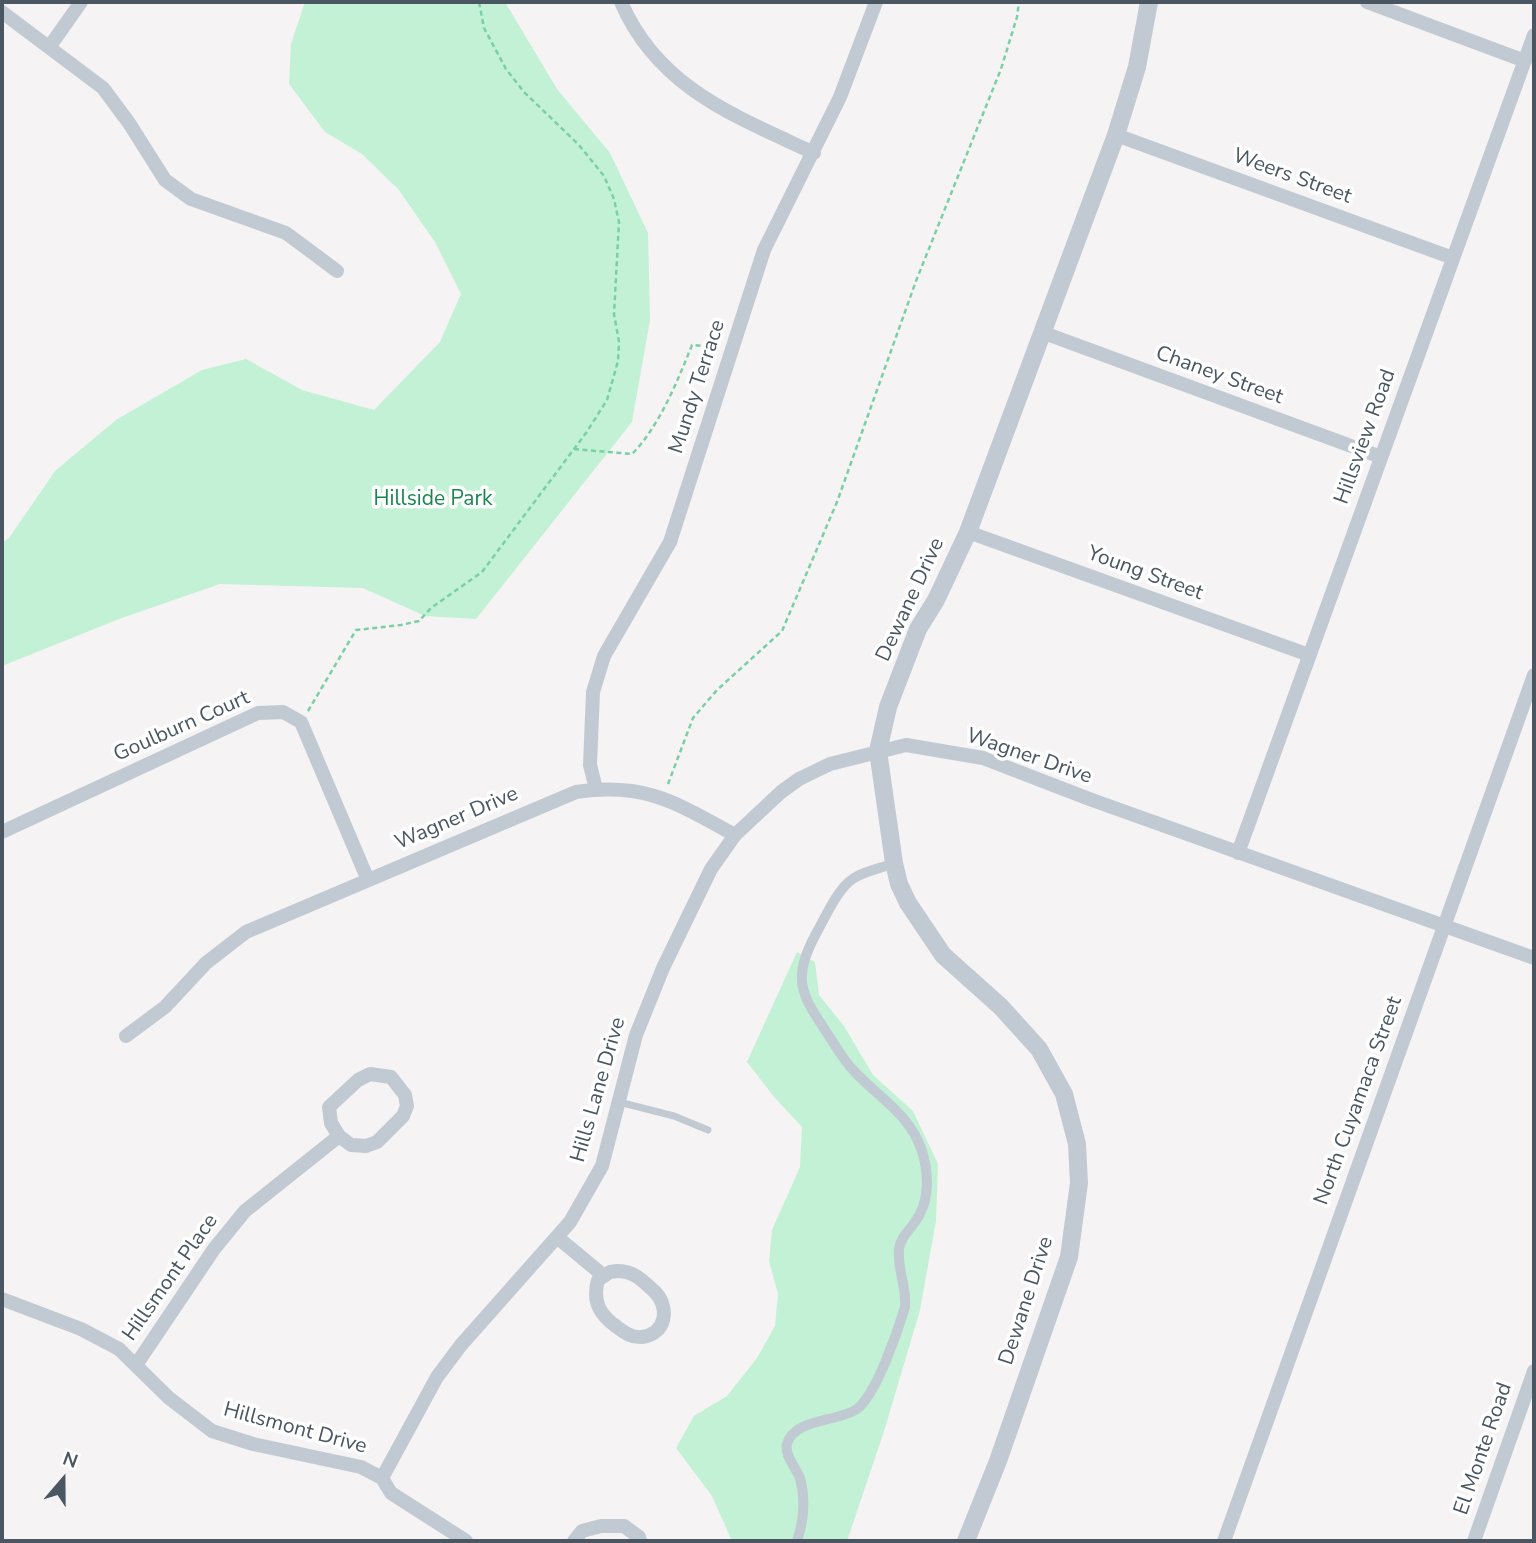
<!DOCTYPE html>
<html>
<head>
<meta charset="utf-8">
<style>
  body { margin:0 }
  #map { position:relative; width:1536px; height:1543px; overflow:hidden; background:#f5f3f3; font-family:"Nunito Sans",sans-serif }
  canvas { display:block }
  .frame { position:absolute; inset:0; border:4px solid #4a5661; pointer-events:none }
  .north { position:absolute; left:28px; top:1445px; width:70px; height:70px; -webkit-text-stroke:5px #fff; paint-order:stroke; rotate:20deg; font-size:19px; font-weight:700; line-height:28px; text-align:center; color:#4a5661 }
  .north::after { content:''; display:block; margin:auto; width:24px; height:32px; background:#4a5661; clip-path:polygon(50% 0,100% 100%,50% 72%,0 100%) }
</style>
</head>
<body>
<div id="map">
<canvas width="1536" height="1543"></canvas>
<div class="frame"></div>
<div class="north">N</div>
</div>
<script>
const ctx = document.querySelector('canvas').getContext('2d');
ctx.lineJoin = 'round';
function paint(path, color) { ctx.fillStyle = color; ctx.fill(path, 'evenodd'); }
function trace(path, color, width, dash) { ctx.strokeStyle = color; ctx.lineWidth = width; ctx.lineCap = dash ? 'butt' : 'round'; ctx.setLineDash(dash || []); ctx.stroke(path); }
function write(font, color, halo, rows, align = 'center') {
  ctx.font = font + ' "Nunito Sans",sans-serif'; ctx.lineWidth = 7; ctx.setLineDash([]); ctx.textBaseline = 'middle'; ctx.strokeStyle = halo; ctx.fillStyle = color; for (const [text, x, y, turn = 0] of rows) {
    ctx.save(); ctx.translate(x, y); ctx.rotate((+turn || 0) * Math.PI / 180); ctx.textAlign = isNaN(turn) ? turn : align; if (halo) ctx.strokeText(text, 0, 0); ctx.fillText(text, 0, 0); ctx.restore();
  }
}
const green = new Path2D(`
  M305,2H505L557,89L610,153L648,233L650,320L632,422L476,619L425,616L363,588L220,584L119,619L2,666V543L9,538L55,471L116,420L202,370L246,359L302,390L374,410L440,342L461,294L435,242L398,189L362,154L325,132L289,84L291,44Z
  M797,952L815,962L819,995L844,1026L873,1075L913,1111L938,1164L936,1221L920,1310L885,1428L847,1541H732L712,1496L676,1448L694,1416L727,1396L757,1358L775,1326L778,1294L769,1261L772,1230L800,1167L802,1127L775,1098L747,1062Z`);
const path = new Path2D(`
  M574,449L632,454C659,427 678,380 692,345L715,347
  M308,711L356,630L401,625L419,621L431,608L482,572L586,433L607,400L618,361L619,342L614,314L619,222L614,199L604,176L579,145L524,92L506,69L484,28L479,2
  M668,784L693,718L717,690L782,631L837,502L916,281L1001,69L1017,17L1019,2`);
const service = new Path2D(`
  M619,1102L674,1116L708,1130`);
const pedestrian = new Path2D(`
  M797,1541C804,1520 806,1500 800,1478C796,1468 784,1455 787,1444C794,1418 839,1422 857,1409C876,1395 898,1331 905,1307C907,1288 897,1269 899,1249C901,1237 908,1232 915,1222C930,1202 929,1174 922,1151C910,1114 878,1097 854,1071C844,1061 837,1048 829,1036C800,993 791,979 818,930C827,914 838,888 854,878C865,871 882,868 894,863`);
const minor = new Path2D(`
  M621,2C658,88 735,116 814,153
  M1367,2L1525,61
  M2,12L103,88L129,123L165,180L191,199L286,233L337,271
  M50,46L81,2
  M1116,135L1453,258
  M1044,333L1381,457
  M968,532L1309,655
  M596,789L590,765L593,692L604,656L670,542L764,250L840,97L876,2
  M2,832L258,713L283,712L301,722L368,880
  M1238,853L1534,35
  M126,1036L165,1007L206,963L246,932L576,792C646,782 676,803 735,835
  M370,1074L391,1077L405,1095L407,1106L403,1116L377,1142L366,1146L351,1145L339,1136L331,1123L329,1107L358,1080Z
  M557,1237L604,1276
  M617,1271C634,1271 642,1280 654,1291C670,1306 667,1334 642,1337C632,1338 625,1333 617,1327C600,1315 592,1302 598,1280L610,1272Z
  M2,1299L81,1329L119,1349L169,1398L212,1431L253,1444L361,1467L382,1478L391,1493L466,1541
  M136,1365L214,1249L245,1211L339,1136
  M382,1478L437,1377L461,1345L570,1222L602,1166L636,1035L663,968L711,869L735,835L781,792L799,779L830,764L906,745L983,758L1092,800L1534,958
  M574,1541L582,1531L601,1526H624L639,1537L640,1541
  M1224,1541L1534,675
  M1474,1541L1534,1371`);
const tertiary = new Path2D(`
  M966,1541L998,1461L1069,1257L1079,1183L1077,1144L1064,1094L1039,1049L1001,1007L943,955L908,903L899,884L894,863L878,751L888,707L918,629L936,600L968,532L1116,135L1137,67L1149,2`);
const streetNames = [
  ["Weers Street",1292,177,20],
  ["Chaney Street",1219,376,20],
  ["Mundy Terrace",698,387,-72],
  ["Hillsview Road",1366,437,-70],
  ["Young Street",1145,574,20],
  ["Dewane Drive",911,600,-65],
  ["Goulburn Court",182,727,-24],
  ["Wagner Drive",1029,757,19],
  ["Wagner Drive",457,819,-23],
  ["Hills Lane Drive",599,1090,-74],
  ["North Cuyamaca Street",1359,1101,-70],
  ["Hillsmont Place",171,1278,-55],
  ["Dewane Drive",1027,1301,-72],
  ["Hillsmont Drive",295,1429,15],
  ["El Monte Road",1484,1449,-71]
];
const parkNames = [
  ["Hillside Park",433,500]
];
paint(green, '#c3f1d5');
trace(path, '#7ad0a6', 2.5, [5, 3.5]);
trace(service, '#c1cad2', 7);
trace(pedestrian, '#c1cad2', 10);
trace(minor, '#c1cad2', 14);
trace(tertiary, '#c1cad2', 18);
write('21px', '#4a5661', '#fff', streetNames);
write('21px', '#17864f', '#fff', parkNames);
</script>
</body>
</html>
